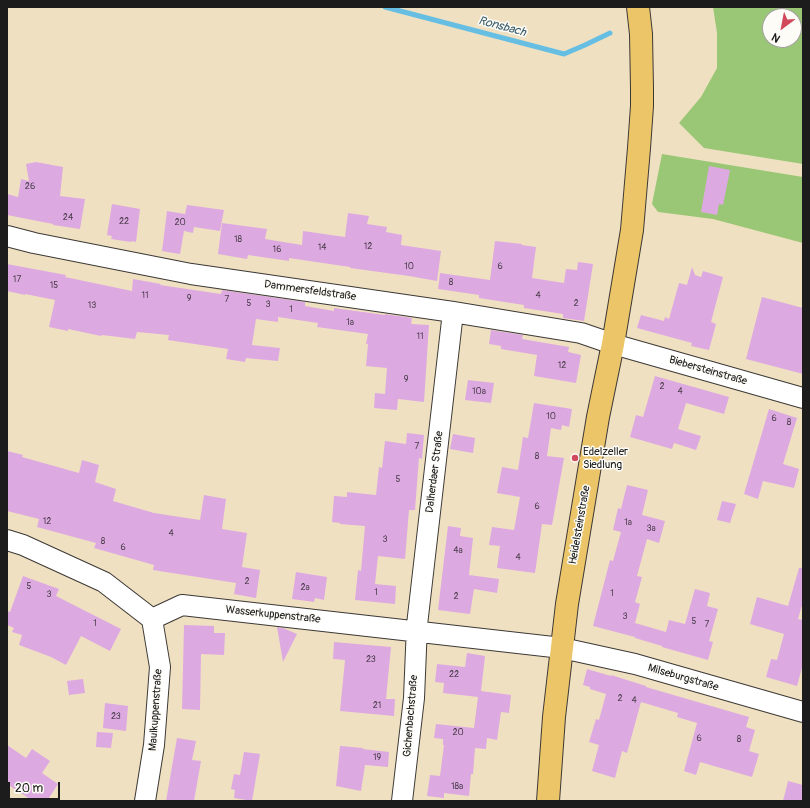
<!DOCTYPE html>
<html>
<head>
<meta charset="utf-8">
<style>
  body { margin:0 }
  #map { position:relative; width:810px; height:808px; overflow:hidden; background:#f0e0c2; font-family:Pangolin,sans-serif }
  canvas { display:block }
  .frame { position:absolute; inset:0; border:8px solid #1c1c1c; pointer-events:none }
  .north { position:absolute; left:762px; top:8px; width:40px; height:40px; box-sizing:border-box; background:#fdfcf7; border:1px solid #a3a29f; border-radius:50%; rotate:212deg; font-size:11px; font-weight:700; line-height:16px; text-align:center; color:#1c1c1c }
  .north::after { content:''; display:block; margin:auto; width:14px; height:18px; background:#d1495b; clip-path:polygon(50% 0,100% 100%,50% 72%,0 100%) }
  .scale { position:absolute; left:8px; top:782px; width:52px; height:18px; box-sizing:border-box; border:2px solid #1c1c1c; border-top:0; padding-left:5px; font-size:12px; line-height:14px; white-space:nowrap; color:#1c1c1c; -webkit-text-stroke:3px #fdfcf7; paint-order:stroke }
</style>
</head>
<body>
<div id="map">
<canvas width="810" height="808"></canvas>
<div class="frame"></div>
<div class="north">N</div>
<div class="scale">20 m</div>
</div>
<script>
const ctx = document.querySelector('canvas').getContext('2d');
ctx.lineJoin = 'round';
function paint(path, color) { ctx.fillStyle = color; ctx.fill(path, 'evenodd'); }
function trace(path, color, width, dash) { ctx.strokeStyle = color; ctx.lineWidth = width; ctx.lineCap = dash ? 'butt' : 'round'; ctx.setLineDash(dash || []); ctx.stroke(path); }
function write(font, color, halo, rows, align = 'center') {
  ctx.font = font + ' Pangolin,sans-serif'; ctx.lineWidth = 3; ctx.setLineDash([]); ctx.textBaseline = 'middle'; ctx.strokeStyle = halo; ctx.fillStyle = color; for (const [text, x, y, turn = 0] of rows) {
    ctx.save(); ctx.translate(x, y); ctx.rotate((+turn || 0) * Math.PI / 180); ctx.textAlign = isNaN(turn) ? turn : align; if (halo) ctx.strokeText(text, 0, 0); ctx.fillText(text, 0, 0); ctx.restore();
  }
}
const green = new Path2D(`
  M713,7H803V164L704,148L679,123L701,97L717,68V33ZM770,16H794V40H770Z
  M662,154L803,177V243L713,219L658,212L652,204Z`);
const stream = new Path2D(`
  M385,7L564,54L585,45L610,33`);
const building = new Path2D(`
  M36,162L63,167L60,196L85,199L80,229L53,225V224L7,215V194L18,197L21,179L29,181L26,164Z
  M709,166L730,170L723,205L719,204L717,215L701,212Z
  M112,204L140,209L136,242L132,241L131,242L111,239L112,236L107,235Z
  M187,205L224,210L220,231L194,227L193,233L184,231L180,254L162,251L167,211L185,214Z
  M348,213L369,216L367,224L387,227L386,232L402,235L401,245L441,251L437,281L409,276L350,268V267L289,258V261L248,255L247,259L218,254L222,223L267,229L265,239L302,245L303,231L345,237Z
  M495,241L522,244V245L536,247L532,278L564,283L566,269L577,270L578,262L593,264L584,321L563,318V314L524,308V305L479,298V295L438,289L440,273L490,280Z
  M7,264L66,275L65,277L132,291L133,279L161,284L160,285L221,294L222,290L305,302V306L334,311V308L385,315V314L391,315L412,318L411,324L429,325L424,402L398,399L397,410L374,408L375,393L385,394L387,368L366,366L368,344H366L368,334L317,327L318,323L278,317V322L256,319L252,345L280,348L278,361L246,358L245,362L226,359L228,349L168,340L169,335L137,332L135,339L102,335L101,336L68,329V331L49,327L55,300L25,294V295L7,291Z
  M692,267L695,275L701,277L703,271L723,277L711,322L716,324L709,350L691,346L692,343L637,328L641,315L664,321L665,317L669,319L679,283L687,285Z
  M762,297L803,308V374L746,359Z
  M491,330L523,335L522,339L569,347L568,352L581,355L576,383L534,376L537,355L501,349V346L489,344Z
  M655,376L729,397L724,414L686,403L678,429L701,436L696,450L674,443L672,449L630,437L636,415L643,417Z
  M468,380L494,383L491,403L465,400Z
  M534,403L572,409L569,427L562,425L561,430L551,428L547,456L564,458L552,525L542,524L535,573L497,568L500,546L489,545L492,527L514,530L520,497L497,493L502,467L518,470L523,437L528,438Z
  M769,409L797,418L783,464L799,469L794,488L763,481L758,499L744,494Z
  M407,433L424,435L422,459L419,458L415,510H409L405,559L378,556L375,584L396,586L395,604L355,600L358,570L361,571L365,526L340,524V523L332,522L334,496L347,497V492L376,495L379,467L382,468L385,441L406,444Z
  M453,434L475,438L473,453L450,449Z
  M7,451L23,455L22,457L79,473L82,460L99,465L95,482L116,489L113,501L154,513L200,520L204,495L226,499L222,529L247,533L242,567L260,570L256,598L234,594L236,583L153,570L154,565L94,548L96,543L37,527L39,519L7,511Z
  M627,485L648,490L642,515L665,521L659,543L647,539L637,576L642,577L635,602L640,604L635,623L666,632L669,620L685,624L695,589L710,593L707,606L718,609L709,641L713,642L708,660L662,647V646L635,638V637L593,626L610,560L613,561L621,532L613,530L618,508L621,509Z
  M722,501L736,504L730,523L717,520Z
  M448,526L461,528L460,536L473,538L469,575L499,579L497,593L474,589L470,614L438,610Z
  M799,568H803V602L798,619L803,620V664L797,686L766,677L771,659L777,660L784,634L750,624L757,597L788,606Z
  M296,572L327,577L324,600L315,598L314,602L292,599Z
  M23,576L59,589L56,596L121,629L110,651L81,636L66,665L51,657L19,645L22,635L12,632L14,628L7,625V611L10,612Z
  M184,625L214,626V633H225L224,655L201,654L200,710L182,709Z
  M277,627L283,628L297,634L283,662Z
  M334,642L391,647L386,699H395L394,716L340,711L345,660L333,659Z
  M467,653L485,656L481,691L511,695L509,713L501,712L497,740L487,738L486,749L475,748L473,774H471L469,796L444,793V798L427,796L430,775L440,776L444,745H443V739L434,738L436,724L474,728L478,697L443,693L444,683L435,682L437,664L465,667Z
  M587,669L611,676V675L646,686V687L749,717L746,727L755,730L749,751L759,754L752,777L700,762L696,775L684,771L697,723L677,717L678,713L641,702L627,753L622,751L615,778L592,771L599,745L589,742L596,719L599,720L606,694L590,689V687L583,685Z
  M83,679L85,693L69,695L67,681Z
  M105,703L128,706L126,731L103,728Z
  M97,732L113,733L111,748L96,747Z
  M177,738L196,741L192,760L201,761L194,801H166Z
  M7,745L26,758L32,749L50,761L42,773L58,784L47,801H33L7,784Z
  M340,746L363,748V749L389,752L388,767L365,765L361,791L336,786Z
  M244,752L260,754L252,801L234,798L235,790L231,789L234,774L240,775Z
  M788,781L803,785V801H783Z`);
const minor = new Path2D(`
  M7,236L34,243L191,274L453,312L581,333L613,344L803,398
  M7,540L23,545L104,582L152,619
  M152,619L182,605L562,648L635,664L803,712
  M145,801L154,745L160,667L152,619
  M402,801L414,698L417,625L453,312`);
const major = new Path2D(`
  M548,801L554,717L567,604L598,417L613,344L632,230L639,148L642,106V88L641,34L638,7`);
const markers = [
  [575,458,4,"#d1495b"]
];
const numberNames = [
  ["26",30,187],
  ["24",68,218],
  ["22",124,222],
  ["20",180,223],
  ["18",238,240],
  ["12",368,247],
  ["14",322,248],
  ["16",277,250],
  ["10",409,267],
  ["6",500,267],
  ["17",17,280],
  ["8",451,283],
  ["15",54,286],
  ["11",145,296],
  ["4",538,296],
  ["9",189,299],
  ["7",227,300],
  ["5",249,304],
  ["2",576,304],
  ["3",268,305],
  ["13",92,306],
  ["1",291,310],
  ["1a",350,323],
  ["11",420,337],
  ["12",562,366],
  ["9",406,380],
  ["2",662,387],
  ["10a",479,392],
  ["4",680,392],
  ["10",551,417],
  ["6",774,419],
  ["8",789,423],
  ["7",417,447],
  ["8",537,457],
  ["5",398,480],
  ["6",537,507],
  ["12",47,522],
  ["1a",628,523],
  ["3a",651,529],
  ["4",171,534],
  ["3",385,540],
  ["8",103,542],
  ["6",123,548],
  ["4a",458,551],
  ["4",518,558],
  ["2",247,582],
  ["5",29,587],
  ["2a",305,588],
  ["1",376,593],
  ["1",612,594],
  ["3",49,595],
  ["2",456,597],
  ["3",625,617],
  ["5",694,622],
  ["1",95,624],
  ["7",707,625],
  ["23",371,660],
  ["22",454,675],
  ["2",620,699],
  ["4",634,701],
  ["21",377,706],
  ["23",116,717],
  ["20",458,733],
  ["6",699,739],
  ["8",739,740],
  ["19",377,758],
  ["18a",457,787]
];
const streetNames = [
  ["Dammersfeldstraße",310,291,8],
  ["Biebersteinstraße",708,371,16],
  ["Dalherdaer Straße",435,472,-83],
  ["Heidelsteinstraße",580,525,-80],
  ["Wasserkuppenstraße",273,615,6],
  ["Milseburgstraße",683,678,16],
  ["Maulkuppenstraße",156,710,-86],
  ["Gichenbachstraße",411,716,-85]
];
const poiNames = [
  ["Edelzeller",583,452],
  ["Siedlung",583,465]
];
const waterNames = [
  ["Ronsbach",502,27,15]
];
paint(green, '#9ac775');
trace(stream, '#66bfe3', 5);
paint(building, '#dda9e1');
trace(minor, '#3c3935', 22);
trace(major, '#3c3935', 24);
trace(minor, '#fff', 20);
trace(major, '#edc569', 22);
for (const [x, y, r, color] of markers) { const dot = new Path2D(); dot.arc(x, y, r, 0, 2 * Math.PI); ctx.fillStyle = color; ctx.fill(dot); trace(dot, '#fdfcf7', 1.5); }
write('9px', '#4c3f4d', null, numberNames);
write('11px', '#1c1c1c', '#fdfcf7', streetNames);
write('11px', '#1c1c1c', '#fdfcf7', poiNames, 'left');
write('italic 12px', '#3a5d6c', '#fdfcf7', waterNames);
</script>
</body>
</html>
